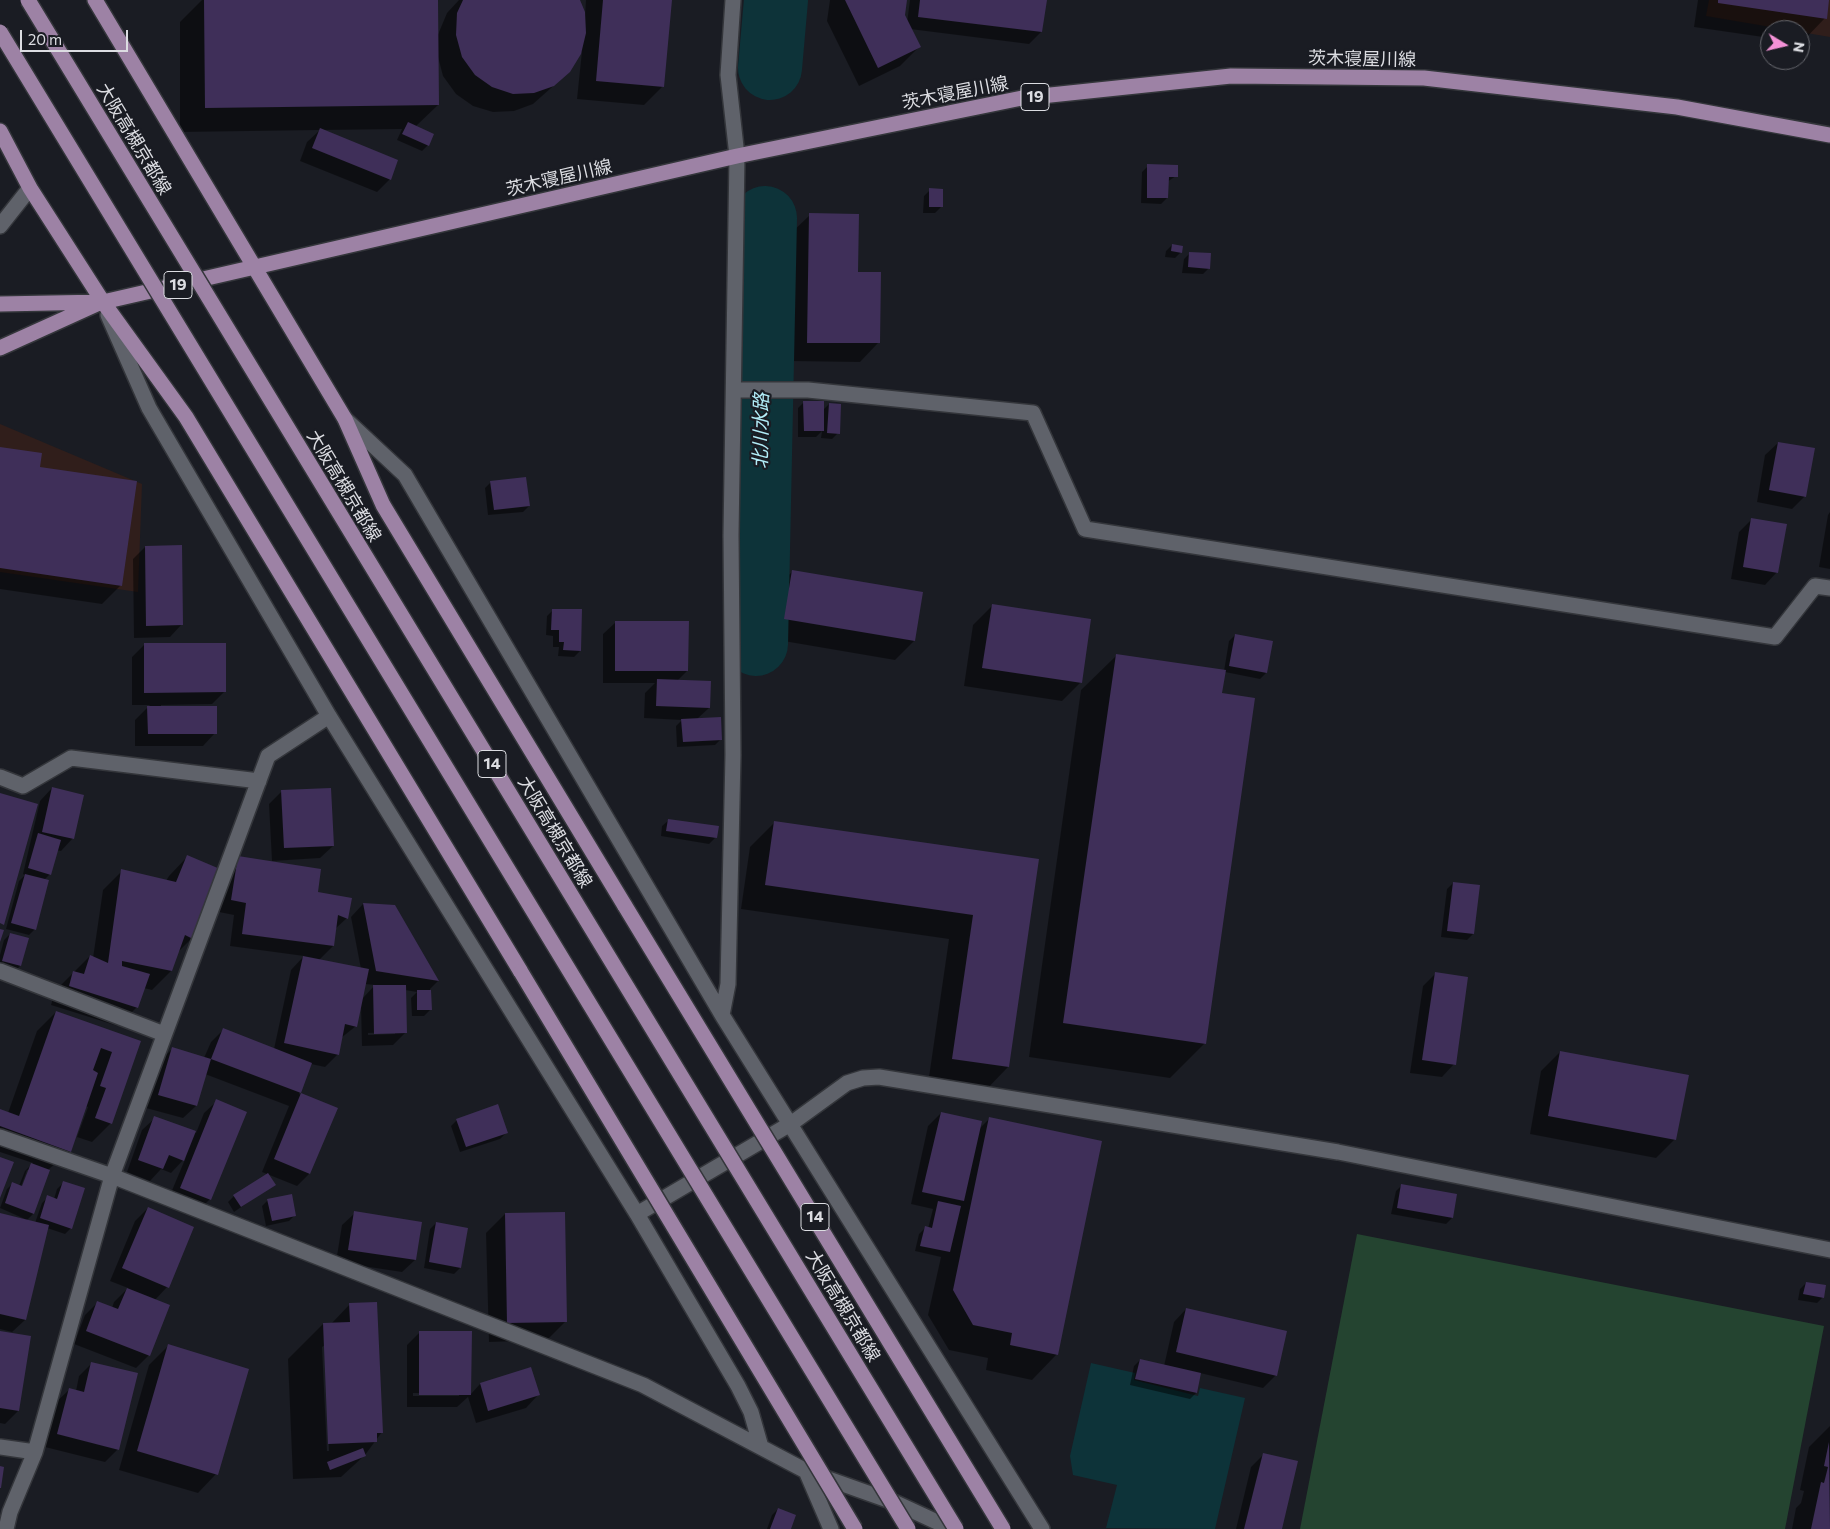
<!DOCTYPE html>
<html>
<head>
<meta charset="utf-8">
<style>
  body { margin:0 }
  #map { position:relative; width:1830px; height:1529px; overflow:hidden; background:#1a1c23; font-family:Commissioner,sans-serif }
  canvas { display:block }
  .north { position:absolute; left:1760px; top:20px; width:50px; height:50px; box-sizing:border-box; background:#1a1c23; border:1px solid #68696f; border-radius:50%; rotate:99deg; font-size:14px; font-weight:700; line-height:20px; text-align:center; color:#dcdde2 }
  .north::after { content:''; display:block; margin:auto; width:18px; height:22px; background:#f391d6; clip-path:polygon(50% 0,100% 100%,50% 72%,0 100%) }
  .scale { position:absolute; left:20px; top:30px; width:108px; height:22px; box-sizing:border-box; border:2px solid #dcdde2; border-top:0; padding-left:6px; font-size:15px; line-height:18px; white-space:nowrap; color:#dcdde2; -webkit-text-stroke:4px #1a1c23; paint-order:stroke }
</style>
</head>
<body>
<div id="map">
<canvas width="1830" height="1529"></canvas>
<div class="north">N</div>
<div class="scale">20 m</div>
</div>
<script>
const ctx = document.querySelector('canvas').getContext('2d');
ctx.lineJoin = 'round';
function paint(path, color) { ctx.fillStyle = color; ctx.fill(path, 'evenodd'); }
function trace(path, color, width, dash) { ctx.strokeStyle = color; ctx.lineWidth = width; ctx.lineCap = dash ? 'butt' : 'round'; ctx.setLineDash(dash || []); ctx.stroke(path); }
function write(font, color, halo, rows, align = 'center') {
  ctx.font = font + ' Commissioner,"Noto Sans JP",sans-serif'; ctx.lineWidth = 4.5; ctx.setLineDash([]); ctx.textBaseline = 'middle'; ctx.strokeStyle = halo; ctx.fillStyle = color; for (const [text, x, y, turn = 0] of rows) {
    ctx.save(); ctx.translate(x, y); ctx.rotate((+turn || 0) * Math.PI / 180); ctx.textAlign = isNaN(turn) ? turn : align; if (halo) ctx.strokeText(text, 0, 0); ctx.fillText(text, 0, 0); ctx.restore();
  }
}
const commercial = new Path2D(`
  M1709,0H1830V37L1706,16Z
  M0,424L142,484L138,592L0,572Z`);
const green = new Path2D(`
  M1357,1234L1824,1326L1785,1529H1300Z`);
const water = new Path2D(`
  M1091,1363L1135,1373L1134,1380L1198,1396L1200,1388L1245,1398L1215,1529L1106,1528L1117,1485L1073,1475L1070,1456Z`);
const shadow = new Path2D(`
  M202,0H437V37L447,13L459,0H578L585,16L586,0H671L663,86L644,105L577,99L582,51L569,72L533,104L514,111L493,112L473,106L456,94L443,76L438,57V105L415,127L428,145L422,151L397,140L402,129L321,130L390,179L377,192L300,161L307,142L320,130L180,132V22Z
  M830,0H906L903,16L907,23L910,0H1045L1041,32L1029,44L910,29L919,47L900,66L859,86L827,21Z
  M1698,0H1828L1825,18L1801,43L1800,30H1770V38L1694,27Z
  M1148,166L1176,176L1167,182V198L1161,204L1141,203L1142,172Z
  M930,190L941,207L935,213H923L924,196Z
  M810,215L878,343L860,362L789,361L791,233Z
  M1172,245L1181,252L1175,258L1165,257L1166,251Z
  M1190,253L1209,268L1203,274L1182,273L1184,259Z
  M804,402L822,411L829,404L838,433L832,439L821,438L822,431L816,437H798V408Z
  M1778,443L1805,496L1792,509L1757,502L1765,455Z
  M0,448L121,585L102,604L0,589Z
  M491,482L529,506L523,512L488,515L485,488Z
  M1830,512V569L1819,567L1828,515Z
  M1752,519L1777,572L1765,585L1731,579L1739,532Z
  M145,547L182,624L170,637L134,638L133,559Z
  M792,572L914,641L895,660L766,638L773,590Z
  M992,606L1081,682L1062,701L964,686L973,625Z
  M553,610L580,651L574,657L558,656L559,647H553V636L546,635L547,616Z
  M616,622L687,671L677,681L709,708L697,719L721,739L715,745L677,747L676,726L682,720L644,718L645,693L655,683H603V634Z
  M1235,635L1266,673L1260,679L1225,672L1221,694L1205,1043L1170,1078L1029,1057L1081,690L1116,656L1224,671L1229,641Z
  M144,645L225,691L212,704L161,705V707L215,733L203,746H135V720L150,705H132V657Z
  M52,788L73,838L61,851L56,850L50,874L44,880L35,929L29,935L6,929L19,881L25,875L23,874L40,801Z
  M282,791L333,846L320,858L272,861L269,804Z
  M669,820L715,838L709,844L661,836L662,826Z
  M775,822L1038,860L1008,1067L984,1092L928,1084L949,939L741,909L750,847Z
  M187,857L192,938L177,953L171,971L152,990L144,988L137,1007L118,1026L51,1005L55,991L90,956L93,958L103,890L122,871L166,881L169,876Z
  M239,857L316,894L347,918L335,929L333,946L319,960L361,969L351,917L363,904L395,906L438,981L430,989V1010L424,1016H412L411,998L417,992L405,990L406,1032L393,1045L362,1046L361,1006L356,1026L341,1038L338,1054L325,1067L311,1064L299,1094L336,1109L309,1174L297,1186L262,1172L289,1106L205,1074L196,1106L183,1118L146,1108L160,1061L172,1049L204,1058L211,1042L223,1030L274,1049L291,970L304,956L230,946L234,915L219,912L226,870ZM365,984L375,985L362,999ZM395,1032V1034L368,1035V1033Z
  M1453,883L1473,934L1467,940L1441,937L1447,889Z
  M10,934L28,939L20,966L14,972L0,968V955L4,940Z
  M1435,974L1454,1064L1442,1077L1410,1073L1423,986Z
  M56,1012L139,1042L111,1123L92,1142L77,1137L88,1107L85,1106L70,1151L49,1169L33,1214L26,1221L35,1223L42,1203L48,1197L54,1199L57,1189L63,1183L71,1228L65,1234L47,1228L25,1320L12,1332L0,1329V1214L25,1219L0,1208L7,1189L13,1183L19,1186L25,1171L33,1163L0,1152V1110L8,1113L37,1031ZM27,1170H30L22,1192H19Z
  M1560,1052L1675,1139L1656,1158L1530,1134L1541,1071Z
  M217,1101L210,1199L197,1212L168,1200L186,1157L171,1173L161,1169L150,1181L127,1172L142,1130L155,1118L196,1133L204,1113Z
  M941,1113L979,1129L989,1119L1101,1142L1056,1355L1032,1380L986,1370L988,1358L949,1350L928,1315L941,1257L915,1251L919,1234L925,1228L928,1229L933,1209L911,1204L928,1126Z
  M457,1120L506,1133L500,1139L460,1152L451,1126Z
  M275,1184L234,1212L228,1202L234,1196Z
  M1402,1185L1455,1195L1452,1218L1446,1224L1391,1214L1396,1191Z
  M268,1200L295,1215L289,1221L266,1226L262,1206Z
  M148,1208L167,1287L155,1300L149,1355L136,1368L74,1344L85,1315L98,1302L112,1308L114,1302L128,1288L110,1281L135,1221Z
  M355,1213L415,1260L402,1272L336,1262L342,1225Z
  M505,1214L566,1321L547,1340L489,1342L486,1233Z
  M436,1223L467,1229L460,1268L454,1274L424,1268L430,1229Z
  M1806,1283L1823,1297L1817,1303L1798,1300L1800,1289Z
  M350,1304L382,1432L365,1455L341,1477L293,1479L288,1359L323,1324H331ZM325,1345L329,1451H327L322,1347Z
  M1186,1309L1276,1375L1263,1388L1200,1373L1196,1393L1190,1399L1130,1385L1134,1366L1140,1360L1164,1366L1174,1322Z
  M0,1332L30,1337L18,1411L5,1424L0,1423Z
  M420,1332L470,1395L480,1384L530,1369L538,1395L526,1408L476,1423L468,1397L457,1407H407V1345ZM413,1393L459,1394V1396H413Z
  M168,1346L216,1474L198,1493L119,1470L149,1365Z
  M92,1363L118,1449L105,1462L45,1447L56,1402L69,1390L76,1391L79,1376Z
  M1830,1426V1529H1792L1796,1508L1801,1503L1804,1491L1800,1490L1809,1447Z
  M1264,1454L1280,1529H1236L1251,1467Z
  M778,1509L790,1529H767L772,1515Z`);
const river = new Path2D(`
  M770,68L776,0
  M756,644L765,218`);
const building = new Path2D(`
  M204,0H438L439,105L205,108Z
  M463,0H580L585,12L586,33L581,54L570,72L554,86L534,93L513,94L492,87L475,75L462,57L456,35L457,13Z
  M603,0H672L664,87L596,81Z
  M845,0H907L905,15L921,47L878,68Z
  M920,0H1047L1042,32L918,17Z
  M1718,0H1829L1827,19L1718,3Z
  M408,122L434,134L429,146L402,134Z
  M320,128L398,160L391,180L312,148Z
  M1147,164L1178,165V177H1169L1168,198H1147Z
  M929,188L943,189V207H929Z
  M809,213L859,214L858,272H881L880,343H807Z
  M1172,244L1183,246L1182,253L1171,251Z
  M1189,252L1211,253L1210,269L1188,267Z
  M803,401H824V431H804Z
  M829,403L841,404L840,434L827,433Z
  M1778,442L1815,448L1806,497L1769,490Z
  M0,447L42,453L40,467L137,481L122,586L0,568Z
  M526,477L530,506L494,510L490,481Z
  M1751,518L1787,524L1778,573L1743,567Z
  M182,545L183,625L146,626L145,546Z
  M792,570L923,592L915,641L784,619Z
  M992,604L1091,619L1082,683L982,668Z
  M552,609H582L581,651L563,650L564,642H559V630H551Z
  M615,621H689L688,671H615Z
  M1235,634L1273,641L1267,673L1229,666Z
  M144,643H226V692L144,693Z
  M1116,654L1226,670L1222,693L1255,698L1206,1044L1063,1023Z
  M657,679L711,681L710,708L656,706Z
  M147,706H217V734H148Z
  M721,717L722,740L683,742L681,719Z
  M52,787L84,795L74,839L42,832Z
  M331,788L334,846L284,848L281,790Z
  M0,793L38,804L4,925L0,923Z
  M668,819L719,826L717,838L666,831Z
  M774,821L1039,859L1009,1067L952,1059L973,915L765,885Z
  M38,833L61,840L51,875L28,868Z
  M187,855L220,869L193,939L185,935L172,971L122,961V966L150,974L138,1008L69,986L73,971L84,974L90,955L108,963L121,869L176,882Z
  M238,856L321,869L318,892L352,898L348,919L338,915L334,946L242,934L246,903L231,900Z
  M25,874L49,880L36,930L11,923Z
  M1453,882L1480,885L1474,934L1447,931Z
  M363,903L395,905L439,981L376,971Z
  M0,929L4,930L0,942Z
  M10,933L29,938L21,966L2,961Z
  M303,956L369,969L357,1027L345,1024L339,1055L284,1043Z
  M1435,972L1468,977L1456,1065L1422,1060Z
  M373,985H406L407,1033L374,1034Z
  M417,990H431L432,1010H417Z
  M56,1011L141,1041L112,1124L95,1118L106,1088L100,1086L112,1052L101,1048L93,1070L98,1073L71,1152L0,1126V1109L19,1116Z
  M223,1028L312,1063L301,1093L211,1059Z
  M172,1047L211,1059L197,1106L158,1095Z
  M1560,1051L1689,1075L1676,1140L1548,1116Z
  M301,1093L338,1108L310,1174L274,1159Z
  M216,1099L247,1112L211,1200L180,1188Z
  M498,1104L508,1133L466,1147L456,1119Z
  M941,1112L982,1121L964,1201L922,1192Z
  M154,1116L196,1131L184,1161L169,1155L163,1169L138,1160Z
  M989,1117L1102,1141L1058,1355L1010,1345L1012,1333L973,1325L953,1290Z
  M0,1157L14,1162L0,1198Z
  M31,1163L50,1170L34,1214L5,1203L12,1182L22,1186Z
  M268,1173L276,1185L241,1207L233,1195Z
  M63,1181L85,1188L72,1229L40,1218L47,1195L57,1199Z
  M1401,1184L1457,1194L1453,1218L1397,1208Z
  M292,1194L296,1216L272,1221L267,1199Z
  M938,1201L961,1206L950,1252L920,1246L925,1226L932,1228Z
  M148,1207L194,1227L169,1288L122,1268Z
  M354,1211L422,1222L416,1260L348,1250Z
  M565,1212L567,1322L507,1323L505,1213Z
  M0,1213L49,1225L26,1320L0,1314Z
  M436,1222L468,1228L461,1268L429,1262Z
  M1806,1282L1826,1285L1824,1298L1803,1294Z
  M127,1288L170,1305L150,1356L86,1331L97,1301L118,1309Z
  M377,1302L383,1433H377V1442L328,1444L323,1323L350,1322L349,1303Z
  M1186,1308L1287,1331L1277,1376L1176,1352Z
  M0,1331L31,1336L19,1411L0,1408Z
  M419,1331H472L471,1395H419Z
  M168,1344L249,1369L218,1475L137,1451Z
  M1140,1359L1201,1373L1197,1393L1135,1379Z
  M91,1362L138,1373L119,1450L57,1434L69,1388L84,1392Z
  M531,1367L540,1395L488,1411L480,1383Z
  M1829,1442L1830,1529H1811L1821,1482L1824,1483L1828,1467L1824,1466Z
  M363,1448L366,1456L330,1470L327,1462Z
  M1263,1453L1298,1461L1282,1529H1244Z
  M0,1466L4,1467L1,1488H0Z
  M778,1508L796,1515L791,1529H770Z`);
const minor = new Path2D(`
  M0,226L30,188
  M108,315L149,408L329,716L637,1214L738,1386L751,1412L761,1447
  M734,390H808L1033,413L1085,529L1775,637L1815,586L1830,588
  M345,419L405,475L722,1015L1042,1529
  M0,777L23,786L71,758L259,781
  M0,971L164,1034
  M722,1015L728,984L733,755L731,535L737,156L728,75L733,0
  M0,1137L112,1176L643,1385L806,1471L896,1503L952,1529
  M637,1214L792,1123L847,1083L863,1078L879,1077L1338,1152L1830,1250
  M0,1447L35,1452L112,1176L268,756L329,716
  M806,1471L831,1529
  M6,1529L10,1512L35,1452`);
const major = new Path2D(`
  M95,0L345,419L383,505L625,906
  M0,131L30,188L103,302L186,417L521,972
  M0,304L103,302L737,156L1022,98L1231,76L1424,78L1677,107L1830,135
  M0,348L97,304`);
const majorBridge = new Path2D(`
  M28,0L956,1529
  M0,32L908,1529
  M625,906L1003,1529
  M521,972L855,1529`);
const shields = [
  [1035,97,28],
  [178,285,28],
  [492,764,28],
  [815,1217,28]
];
const shieldNames = [
  ["19",1035,97],
  ["19",178,285],
  ["14",492,764],
  ["14",815,1217]
];
const streetNames = [
  ["茨木寝屋川線",1362,59,1],
  ["茨木寝屋川線",955,93,-11],
  ["大阪高槻京都線",134,139,59],
  ["茨木寝屋川線",559,178,-13],
  ["大阪高槻京都線",344,486,59],
  ["大阪高槻京都線",555,832,59],
  ["大阪高槻京都線",843,1306,59]
];
const waterNames = [
  ["北川水路",761,431,-89]
];
paint(commercial, '#301e1b');
paint(green, '#244430');
paint(water, '#0d3339');
paint(shadow, '#0007');
trace(river, '#0d3339', 64);
paint(building, '#3f2f59');
trace(minor, '#34363b', 18);
trace(major, '#34363b', 18);
trace(minor, '#5f626a', 15);
trace(major, '#9d82a5', 15);
trace(majorBridge, '#34363b', 18, []);
trace(majorBridge, '#9d82a5', 15);
for (const [x, y, w] of shields) { const box = new Path2D(); box.roundRect(x - w / 2, y - 13.5, w, 27, 4); ctx.fillStyle = '#1a1c23'; ctx.fill(box); trace(box, '#dcdde2', 1); }
write('bold 16px', '#dcdde2', null, shieldNames);
write('18px', '#dcdde2', '#1a1c23', streetNames);
write('italic 19px', '#b2edf8', '#1a1c23', waterNames);
</script>
</body>
</html>
